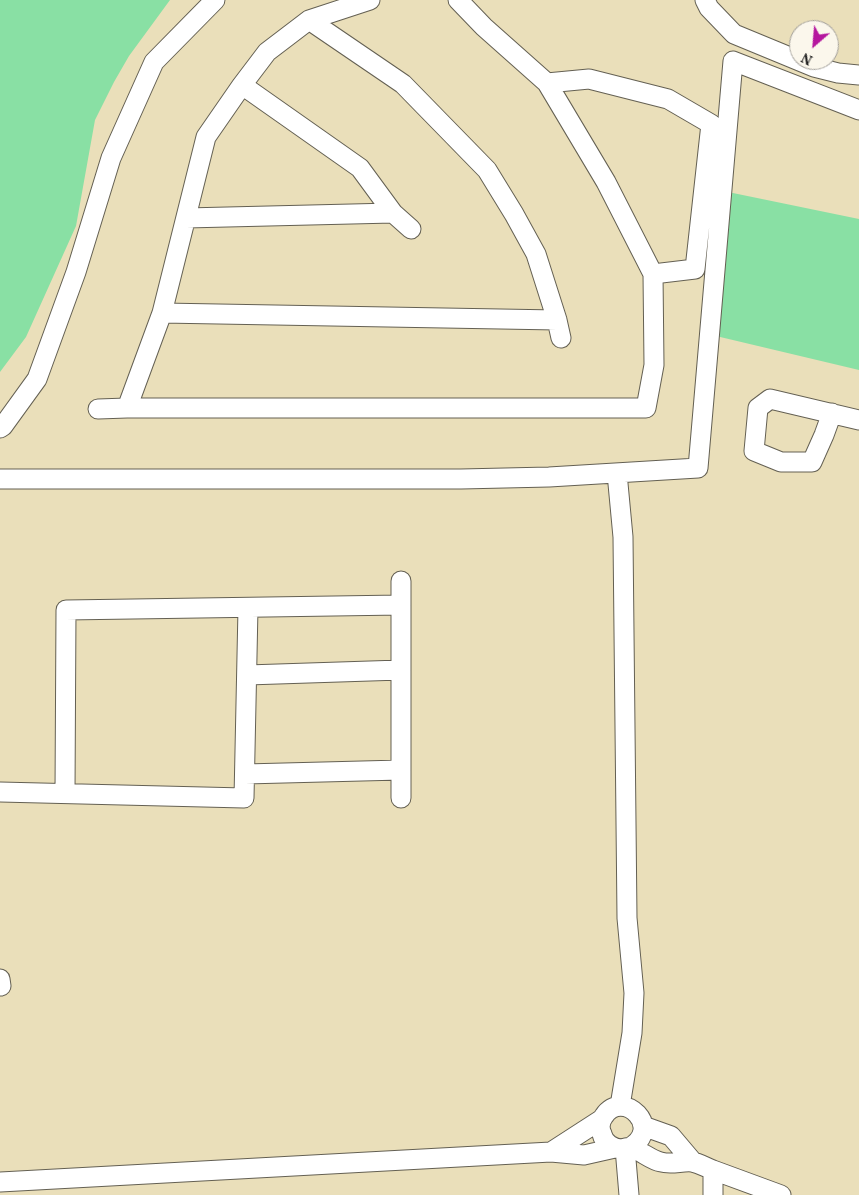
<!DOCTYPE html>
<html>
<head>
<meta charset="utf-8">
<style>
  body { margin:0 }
  #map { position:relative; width:859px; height:1195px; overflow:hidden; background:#eadfba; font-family:Vollkorn,serif }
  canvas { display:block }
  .north { position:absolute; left:789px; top:20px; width:50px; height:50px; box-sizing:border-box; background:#fbf7ec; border:1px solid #a29f99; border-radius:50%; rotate:207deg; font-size:14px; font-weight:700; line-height:20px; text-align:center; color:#1c1c1c }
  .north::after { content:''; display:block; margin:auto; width:18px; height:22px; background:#b5179e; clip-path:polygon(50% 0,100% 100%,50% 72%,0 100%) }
</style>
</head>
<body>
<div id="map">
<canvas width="859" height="1195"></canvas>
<div class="north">N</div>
</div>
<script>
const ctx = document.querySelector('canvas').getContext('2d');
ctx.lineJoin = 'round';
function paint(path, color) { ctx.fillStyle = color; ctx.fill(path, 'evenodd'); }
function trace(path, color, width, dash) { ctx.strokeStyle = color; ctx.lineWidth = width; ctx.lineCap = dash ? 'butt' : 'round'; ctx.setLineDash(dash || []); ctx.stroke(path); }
const green = new Path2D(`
  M0,0H170L129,56L114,82L95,120L76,226L26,337L0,372Z
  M728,192L859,219V370L716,336Z`);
const minor = new Path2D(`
  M705,0L709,8L734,34L814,67L838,73L859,75
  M309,20L403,84L487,170L514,214L536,254L557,320L561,338
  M547,83L589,79L668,99L711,124L695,269L653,274
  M242,85L360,168L393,213L411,229
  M186,218L393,213
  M162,313L557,320
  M127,408L162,313L206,137L242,85L267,52L309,20L370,0
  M98,409L127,408H646L654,365L653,274L606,182L547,83L484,27L458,0
  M832,413L824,435L812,462H781L754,451L758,408L770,399L859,420
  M0,428L3,426L37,379L76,272L111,158L154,62L215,0
  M617,473L623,537L627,918L634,993L632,1033L620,1106
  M0,479H461L549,477L698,468L733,61L859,110
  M401,581V798
  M247,675L401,670
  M245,774L401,770
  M0,792L244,798L248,608
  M65,793L66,610L401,605
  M0,979L1,986
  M643,1126L671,1136L693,1162
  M625,1148L629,1195
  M629,1148C665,1128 623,1088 604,1116C600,1121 599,1128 602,1134C604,1143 613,1149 622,1149C625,1149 627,1147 630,1148C641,1150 650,1160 661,1162C671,1165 682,1161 692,1162C699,1163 707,1168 713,1170
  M551,1152L602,1119
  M0,1182L551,1152L584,1155L615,1148
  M713,1195V1170L781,1195`);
paint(green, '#89e0a4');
trace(minor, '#646053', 21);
trace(minor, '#fff', 19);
</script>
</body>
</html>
